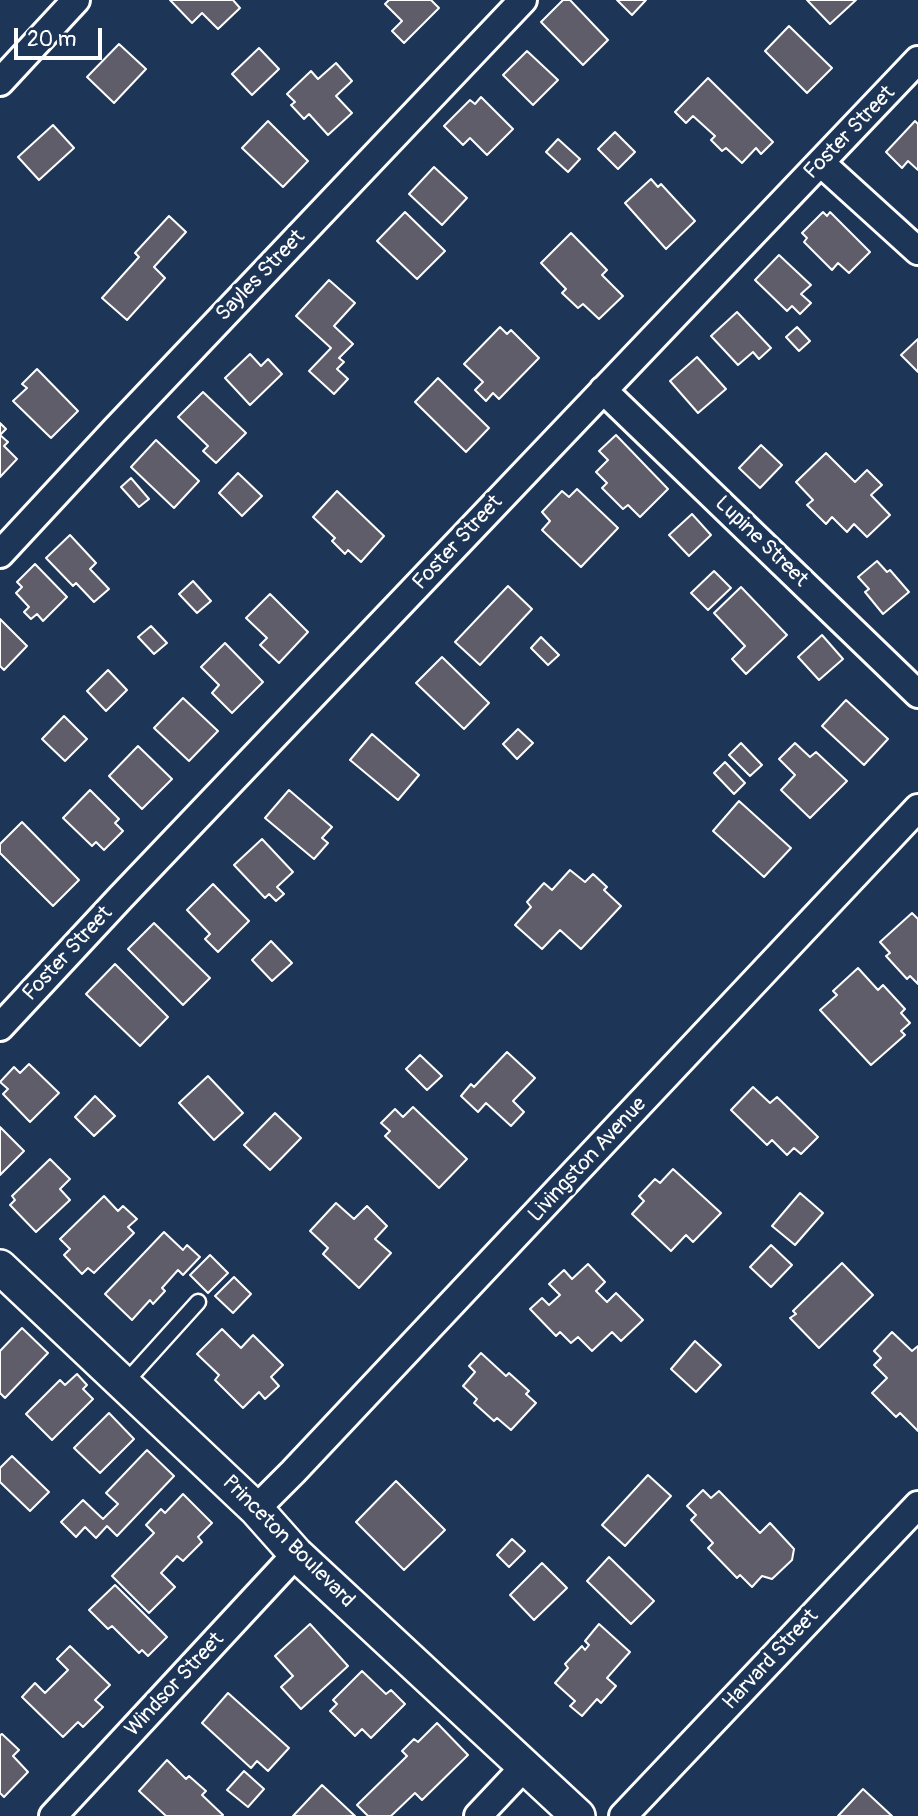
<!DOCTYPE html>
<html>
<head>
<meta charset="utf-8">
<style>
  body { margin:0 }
  #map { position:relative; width:918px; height:1816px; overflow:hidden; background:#1d3557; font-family:Pangolin,sans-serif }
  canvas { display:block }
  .scale { position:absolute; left:14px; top:28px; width:88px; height:32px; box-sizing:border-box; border:4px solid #fff; border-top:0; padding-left:9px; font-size:21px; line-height:24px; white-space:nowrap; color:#fff; -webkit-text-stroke:5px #1d3557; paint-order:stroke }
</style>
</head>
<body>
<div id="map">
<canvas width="918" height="1816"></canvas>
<div class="scale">20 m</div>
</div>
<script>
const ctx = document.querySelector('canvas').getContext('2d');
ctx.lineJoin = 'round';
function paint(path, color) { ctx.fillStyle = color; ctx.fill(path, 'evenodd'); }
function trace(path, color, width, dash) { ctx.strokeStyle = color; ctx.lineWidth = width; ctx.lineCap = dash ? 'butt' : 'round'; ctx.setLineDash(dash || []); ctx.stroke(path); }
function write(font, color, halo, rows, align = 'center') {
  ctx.font = font + ' Pangolin,sans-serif'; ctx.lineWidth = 7; ctx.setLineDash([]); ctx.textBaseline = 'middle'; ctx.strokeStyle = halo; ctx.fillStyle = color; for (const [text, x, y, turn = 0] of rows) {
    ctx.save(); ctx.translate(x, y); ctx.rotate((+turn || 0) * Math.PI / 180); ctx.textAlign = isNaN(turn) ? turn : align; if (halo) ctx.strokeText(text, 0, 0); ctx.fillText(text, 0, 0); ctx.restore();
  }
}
const building = new Path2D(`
  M170,0H233L240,8L218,29L202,13L192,23Z
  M389,0H431L439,8L404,43L392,31L402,21L385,4Z
  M563,0H570L608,40L583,65L541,22Z
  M617,0H646L632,15Z
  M807,0H856L830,24Z
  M789,26L832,68L807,93L765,51Z
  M119,44L146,69L114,103L87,77Z
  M259,48L279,69L252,95L232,74Z
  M527,51L558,80L533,105L503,75Z
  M336,63L352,81L336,96L352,113L328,135L309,114L304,119L291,105L295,102L287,94L311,71L318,79Z
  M708,78L773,142L761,154L756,148L742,163L726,148L722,151L711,140L715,136L693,116L686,123L675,112Z
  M481,97L513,129L487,155L470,138L463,145L444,126L470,100L475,104Z
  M268,121L308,161L283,187L242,148Z
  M915,121L918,124V170L908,161L902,168L886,152Z
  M53,125L74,148L39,180L18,157Z
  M615,132L635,152L618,169L598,149Z
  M558,139L580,159L568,172L546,152Z
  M434,167L467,198L442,225L409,194Z
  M651,179L658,187L661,184L695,221L666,249L625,203Z
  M405,212L445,251L417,279L377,241Z
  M823,212L827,216L830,212L870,252L849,273L838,263L832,270L804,242L807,238L802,233Z
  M169,216L186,232L154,267L165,278L127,320L102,298L139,257L135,253Z
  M571,233L607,270L602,275L623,296L599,319L583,304L578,308L562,293L566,289L541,263Z
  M779,255L811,285L801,294L811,303L800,314L792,306L787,311L755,280Z
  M329,280L355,303L334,326L353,344L339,358L344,362L337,369L348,379L334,394L309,371L331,348L296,316Z
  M737,312L771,348L759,359L753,352L738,365L711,336Z
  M500,327L507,334L511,330L539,358L499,399L493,393L486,401L475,390L483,382L464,364Z
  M797,327L810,341L799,351L786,337Z
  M918,339V372L901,355Z
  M250,354L261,366L268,359L282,374L250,405L225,378Z
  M697,357L726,389L698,413L670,381Z
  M37,369L78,411L51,438L13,401L27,388L22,384Z
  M438,378L489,428L466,452L415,402Z
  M203,392L246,433L216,463L203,451L208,446L178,417Z
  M0,423L6,429L0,435L8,442L4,446L17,459L0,477Z
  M616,435L668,489L640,517L628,505L623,509L602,488L607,483L596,472L608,460L599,451Z
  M156,440L199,481L174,508L131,467Z
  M761,445L782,465L760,488L739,468Z
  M826,453L855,482L867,470L882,485L871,495L890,515L867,537L854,524L847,532L832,517L826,524L807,505L813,500L796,482Z
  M238,473L262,496L242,516L219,493Z
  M131,478L149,499L139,507L121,487Z
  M577,489L618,528L581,567L542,530L550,521L542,512L562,491L569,497Z
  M337,491L384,536L361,562L348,550L345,554L332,541L335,538L313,517Z
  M692,514L711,535L689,556L669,535Z
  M70,535L96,563L90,569L109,589L94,602L76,583L73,586L46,558Z
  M877,561L887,572L890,570L909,592L883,614L865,592L869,589L858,577Z
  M35,564L67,597L43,621L37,614L31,619L24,612L29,607L16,593L22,587L17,582Z
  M714,571L731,588L708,610L691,593Z
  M193,581L211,601L197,613L179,594Z
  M508,586L532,609L480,665L455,642Z
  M741,587L787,635L746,674L732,659L745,646L714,613Z
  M270,594L308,632L279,663L260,645L267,638L246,618Z
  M0,619L27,646L4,670L0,666Z
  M151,626L167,643L154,654L138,637Z
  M822,635L843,659L819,680L798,657Z
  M541,637L559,655L548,665L531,648Z
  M225,643L263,682L232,713L212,693L219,685L201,667Z
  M442,657L489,703L464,729L416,683Z
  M108,670L127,690L106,711L87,691Z
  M183,698L218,731L189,761L154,728Z
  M846,700L888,739L864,765L822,726Z
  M64,716L87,739L65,761L42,739Z
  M518,729L533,743L517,759L503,744Z
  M372,734L419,775L398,800L350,760Z
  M741,743L762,765L750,776L729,755Z
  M795,743L810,757L816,752L847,781L810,818L781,790L795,775L779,759Z
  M138,746L172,779L142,809L109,776Z
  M725,762L745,783L734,794L714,773Z
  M90,790L119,819L115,823L123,831L104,850L96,842L92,846L63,818Z
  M289,790L332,827L322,838L328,843L314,859L265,818Z
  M739,801L791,848L764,877L713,831Z
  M22,822L79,880L53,906L0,853V844Z
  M262,839L293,872L277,887L284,894L276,901L269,894L265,898L234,865Z
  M570,870L585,882L593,874L607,887L604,890L621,906L581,949L560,930L542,949L515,925L531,907L527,902L544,883L552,890Z
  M213,884L249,921L218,952L205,939L210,934L187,910Z
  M912,913L918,919V984L910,976L907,979L886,956L890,953L880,942Z
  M154,923L210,978L183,1005L128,949Z
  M271,941L292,963L272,981L252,960Z
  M115,964L168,1017L140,1046L86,994Z
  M858,968L878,990L883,985L905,1009L901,1013L910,1023L901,1031L905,1035L871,1065L820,1010L837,995L833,991Z
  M507,1052L535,1078L513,1101L524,1112L511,1126L486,1103L478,1112L461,1096L471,1084L474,1087Z
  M420,1055L442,1076L427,1090L406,1069Z
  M29,1064L59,1093L30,1122L3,1094L8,1089L0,1082L14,1067L20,1073Z
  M208,1076L243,1113L214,1140L179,1103Z
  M753,1087L770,1103L777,1097L818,1137L801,1154L794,1148L787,1155L772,1140L767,1145L731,1110Z
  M95,1096L115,1116L94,1136L75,1117Z
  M413,1107L467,1159L439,1188L385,1136L390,1131L381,1123L395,1109L403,1117Z
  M275,1113L301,1138L270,1170L244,1145Z
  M0,1127L24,1151L0,1175Z
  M50,1159L70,1179L60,1189L70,1200L36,1232L10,1205L15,1200L12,1196Z
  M673,1169L721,1213L693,1242L686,1235L671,1251L632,1214L644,1201L639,1196L655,1179L660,1183Z
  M800,1193L823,1213L795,1245L772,1226Z
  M104,1196L118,1211L123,1206L137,1219L128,1227L134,1233L94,1273L88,1268L82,1274L64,1255L70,1249L60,1239Z
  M336,1203L354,1219L367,1206L387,1226L375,1239L391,1253L359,1288L323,1254L328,1248L310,1231Z
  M164,1232L183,1250L187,1245L200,1257L183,1275L178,1270L162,1288L165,1291L153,1304L150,1300L132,1320L105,1294Z
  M771,1245L792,1265L771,1287L750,1267Z
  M210,1255L228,1273L208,1293L190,1275Z
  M842,1263L873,1295L819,1348L790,1318L796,1314L793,1311Z
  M588,1264L605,1282L596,1291L607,1302L616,1293L643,1320L621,1341L612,1332L592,1351L578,1337L571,1343L560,1332L556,1336L530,1309L542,1298L549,1305L560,1295L549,1284L564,1270L572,1279Z
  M234,1277L251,1294L233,1313L215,1296Z
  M22,1328L48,1353L5,1398L0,1393V1351Z
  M222,1329L241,1348L253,1335L283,1365L271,1377L279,1386L265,1399L259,1392L243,1408L215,1380L219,1375L197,1354Z
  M892,1332L912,1351L918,1346V1431L900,1413L896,1417L872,1393L887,1378L874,1365L881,1358L874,1351Z
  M695,1341L721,1365L696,1392L671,1369Z
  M481,1353L506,1376L509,1373L529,1391L526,1394L536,1403L511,1430L497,1418L494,1421L474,1403L477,1399L463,1386L475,1372L469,1366Z
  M77,1374L87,1385L83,1389L93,1399L52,1440L26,1414L60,1380L65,1385Z
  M109,1413L134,1439L100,1473L74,1448Z
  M147,1450L174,1476L117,1536L107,1526L96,1538L85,1527L76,1537L61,1522L83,1500L103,1519L118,1504L106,1493Z
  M12,1456L49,1492L30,1511L0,1482V1468Z
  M648,1475L671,1496L625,1546L602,1525Z
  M396,1481L445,1530L404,1570L356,1522Z
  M703,1490L711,1498L719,1491L760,1533L770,1523L794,1549L792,1560L772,1579L762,1576L752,1587L740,1575L737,1578L708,1548L713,1543L691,1520L696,1515L687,1506Z
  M183,1494L212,1523L198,1537L202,1542L183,1561L177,1556L161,1573L175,1587L149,1613L112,1576L154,1533L146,1525L161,1509L165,1513Z
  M512,1539L525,1551L509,1567L497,1555Z
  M609,1557L654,1601L631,1624L587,1581Z
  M542,1563L567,1588L534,1620L510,1595Z
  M115,1585L167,1637L148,1656L142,1650L139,1653L112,1626L108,1629L89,1610Z
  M310,1624L348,1666L301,1709L281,1687L293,1676L275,1656Z
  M599,1624L630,1652L607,1678L616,1686L601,1703L597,1699L582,1716L570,1706L575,1701L555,1683L568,1668L565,1664L582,1646L585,1650L589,1645L585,1641Z
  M70,1646L110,1685L95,1700L103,1707L83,1727L78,1722L63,1737L22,1697L35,1683L45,1693L68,1670L57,1659Z
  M362,1671L386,1694L391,1690L405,1704L371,1738L362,1729L355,1736L330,1711L337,1704L333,1700Z
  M228,1693L289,1748L268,1771L257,1761L251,1768L202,1723Z
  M437,1723L468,1755L422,1800L415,1793L391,1816H368L357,1805L407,1756L402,1751L414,1739L418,1742Z
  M2,1734L19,1750L13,1756L28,1772L4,1797L0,1793V1735Z
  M167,1760L186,1779L189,1776L206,1791L202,1795L223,1815L222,1816H166L139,1791Z
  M244,1771L264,1789L248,1807L227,1790Z
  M322,1785L355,1816H293Z
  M863,1789L892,1816H838Z`);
const service = new Path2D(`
  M124,1384L198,1302`);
const minor = new Path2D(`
  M0,82L76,0
  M821,163L918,251
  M603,390L918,694
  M0,554L115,430L523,0
  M0,1027L121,897L918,60
  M256,1509L293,1472L918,808
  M53,1816L296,1554
  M478,1816L525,1766
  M623,1816L918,1505`);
const tertiary = new Path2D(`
  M0,1267L256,1509L296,1554L578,1816`);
const streetNames = [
  ["Foster Street",850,133,-46],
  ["Sayles Street",261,276,-46],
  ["Lupine Street",761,542,44],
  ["Foster Street",458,543,-47],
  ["Foster Street",68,954,-47],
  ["Livingston Avenue",588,1160,-47],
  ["Princeton Boulevard",288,1542,45],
  ["Harvard Street",771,1660,-47],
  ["Windsor Street",175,1685,-47]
];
paint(building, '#5e5d69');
trace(building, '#fff', 2);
trace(service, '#fff', 19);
trace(minor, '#fff', 32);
trace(tertiary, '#fff', 38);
trace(service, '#1d3557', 14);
trace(minor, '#1d3557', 26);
trace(tertiary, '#1d3557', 33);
write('21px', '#fff', '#1d3557', streetNames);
</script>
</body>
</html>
